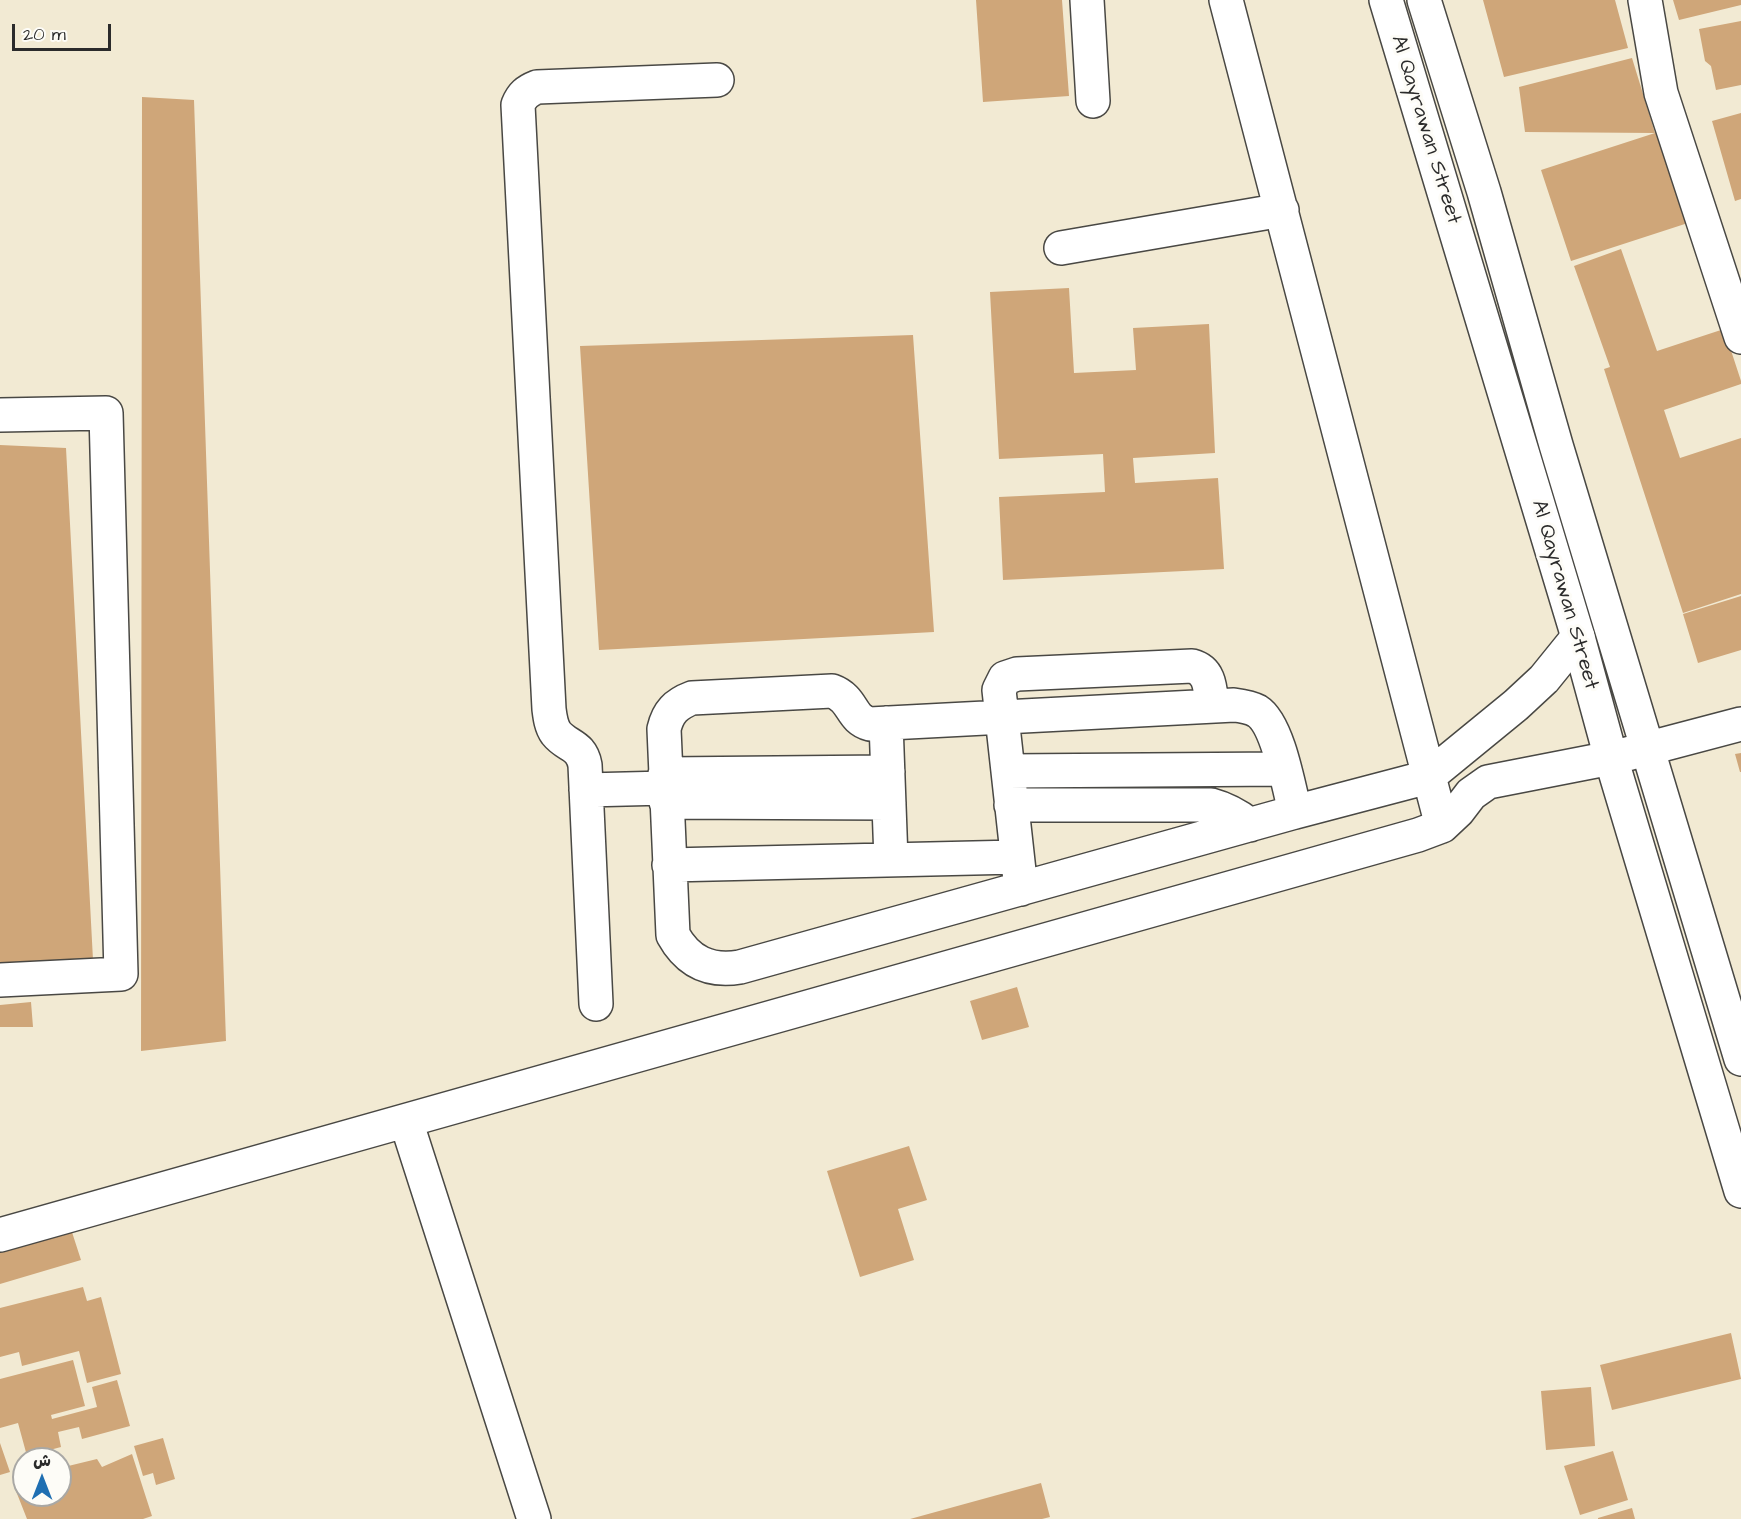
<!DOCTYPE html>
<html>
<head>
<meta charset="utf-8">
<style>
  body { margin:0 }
  #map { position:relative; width:1741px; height:1519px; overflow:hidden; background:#f2ead3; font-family:"Architects Daughter","Playpen Sans Arabic",sans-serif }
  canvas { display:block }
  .north { position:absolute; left:12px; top:1447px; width:60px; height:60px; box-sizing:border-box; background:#fdfcf7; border:2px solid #a9a8a5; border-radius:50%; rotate:0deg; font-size:16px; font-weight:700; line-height:24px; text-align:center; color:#2b2b2b }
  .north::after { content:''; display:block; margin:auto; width:21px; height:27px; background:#1f6fb2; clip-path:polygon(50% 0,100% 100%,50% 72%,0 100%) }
  .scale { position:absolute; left:12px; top:24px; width:99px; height:27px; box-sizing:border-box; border:3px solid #2b2b2b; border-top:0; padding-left:8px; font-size:18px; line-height:21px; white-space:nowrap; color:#2b2b2b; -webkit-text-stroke:4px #fdfcf7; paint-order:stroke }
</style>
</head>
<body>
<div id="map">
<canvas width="1741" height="1519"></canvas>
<div class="north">ش</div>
<div class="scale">20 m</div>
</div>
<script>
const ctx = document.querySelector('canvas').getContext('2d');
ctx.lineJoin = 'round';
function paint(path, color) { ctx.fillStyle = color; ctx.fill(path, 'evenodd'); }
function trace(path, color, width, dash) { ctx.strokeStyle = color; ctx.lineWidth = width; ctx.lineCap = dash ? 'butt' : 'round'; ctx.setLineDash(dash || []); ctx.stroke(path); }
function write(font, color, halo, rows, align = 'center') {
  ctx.font = font + ' "Architects Daughter",sans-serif'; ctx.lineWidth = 6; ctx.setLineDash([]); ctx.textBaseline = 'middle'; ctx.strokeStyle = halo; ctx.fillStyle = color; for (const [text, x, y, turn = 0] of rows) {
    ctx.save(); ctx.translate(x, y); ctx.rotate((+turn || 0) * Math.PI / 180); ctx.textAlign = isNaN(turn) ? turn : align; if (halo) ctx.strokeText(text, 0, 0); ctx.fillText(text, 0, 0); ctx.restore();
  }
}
const building = new Path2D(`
  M976,0H1062L1069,96L983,102Z
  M1483,0H1615L1628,48L1504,77Z
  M1673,0H1741V5L1679,20Z
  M1741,21V85L1716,90L1711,66L1705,61L1699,29Z
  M1632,58L1655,133L1661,131L1691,222L1571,261L1541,170L1655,133L1525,132L1519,87Z
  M142,97L194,100L226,1041L141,1051Z
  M1741,113V199L1735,201L1712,121Z
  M1621,249L1657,351L1724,329L1741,381V384L1664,410L1680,458L1741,438V594L1683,613L1604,369L1610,367L1574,266Z
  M1069,288L1074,373L1136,370L1133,328L1209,324L1215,453L1133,458L1135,483L1218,478L1224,569L1003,580L999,497L1105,492L1103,454L999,459L990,292Z
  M913,335L934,632L599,650L580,346Z
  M0,445L66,448L93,960L0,963Z
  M1741,596V650L1698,663L1683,614Z
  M1741,753V772H1740L1735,754Z
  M1017,987L1029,1027L982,1040L970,1001Z
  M31,1002L33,1027H0V1005Z
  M909,1146L927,1200L898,1209L914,1260L860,1277L827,1171Z
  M70,1226L81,1260L0,1284V1247Z
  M83,1287L87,1301L101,1297L121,1374L87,1383L79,1351L22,1366L19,1352L0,1357V1308Z
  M1731,1333L1741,1379L1612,1410L1600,1365Z
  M73,1360L85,1406L51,1415L52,1419L97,1407L92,1387L117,1380L130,1426L82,1439L79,1427L58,1432L61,1447L27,1456L18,1423L0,1428V1379Z
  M1591,1387L1595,1446L1546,1450L1541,1391Z
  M163,1438L175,1479L156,1485L153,1473L143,1476L134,1446Z
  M0,1443L10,1472L0,1475Z
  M1613,1451L1628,1500L1580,1515L1564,1466Z
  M132,1454L152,1516L143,1519H27L14,1486L13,1479L24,1476V1495H60V1468L97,1459L102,1467Z
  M1041,1483L1050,1517L1042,1519H910Z
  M1632,1508L1635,1519H1598V1518Z`);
const minor = new Path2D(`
  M1087,0L1093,101
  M1226,0L1442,826
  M1645,0L1661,93L1741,337
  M1061,248L1282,210
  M0,415L106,413L121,974L0,980
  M832,691C854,699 850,719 870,724L1234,705C1242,706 1250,707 1257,711C1278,724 1289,788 1295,812L740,967C710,972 688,962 673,935L664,729C668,712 676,704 692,698Z
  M886,723L891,860
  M1008,771L1284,769
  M665,774L888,772
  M586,790L666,788
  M666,802L889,803
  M1011,805H1211C1226,809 1237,815 1250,825
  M1295,812L1428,777L1516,705L1544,679L1578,637
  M669,865L1017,857
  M1021,889L999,690L1005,678L1017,674L1192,666C1211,671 1210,690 1212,706
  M596,1004L585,765C581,744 567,747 556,733C551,726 550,717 549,709L518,105C522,95 527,91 537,87L717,80
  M406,1121L534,1519
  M0,1235L1418,835L1442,826L1458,811L1471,794L1488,782L1611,758`);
const major = new Path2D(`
  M1386,0L1578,637L1611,758L1741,1191
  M1424,0L1484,192L1556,445L1741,1059
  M1627,754L1741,724`);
const streetNames = [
  ["Al Qayrawan Street",1425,130,73],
  ["Al Qayrawan Street",1564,595,74]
];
paint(building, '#cfa679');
trace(minor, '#494844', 36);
trace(major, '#494844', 36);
trace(minor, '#fff', 33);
trace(major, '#fff', 33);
write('21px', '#2b2b2b', '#fdfcf7', streetNames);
</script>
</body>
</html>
